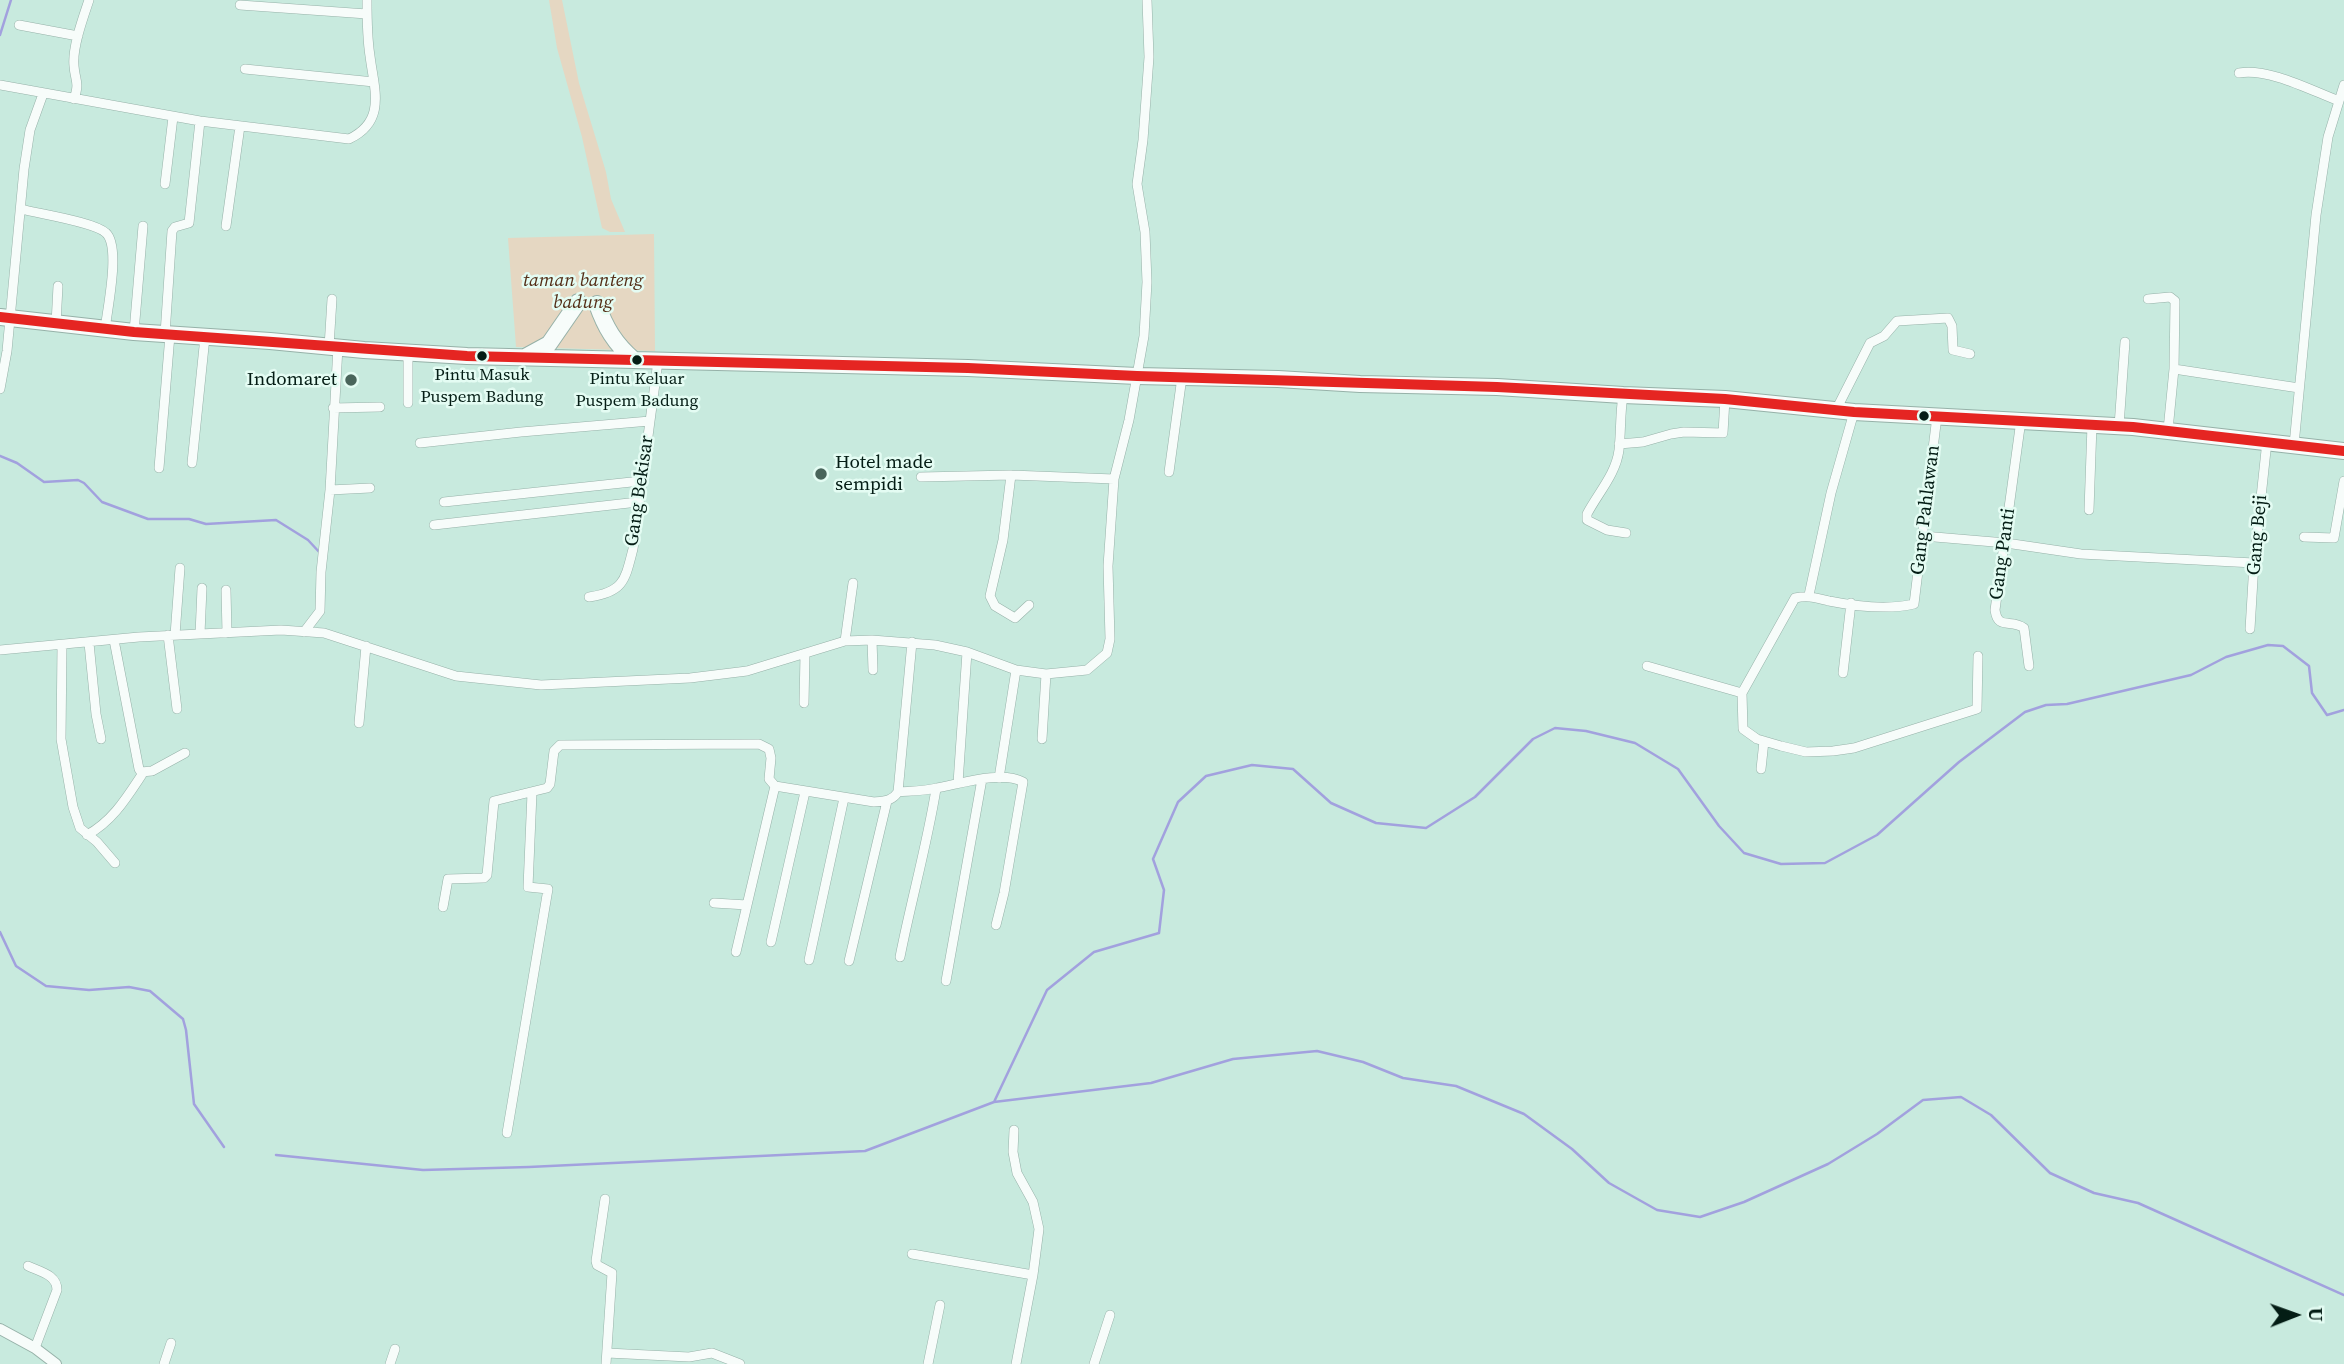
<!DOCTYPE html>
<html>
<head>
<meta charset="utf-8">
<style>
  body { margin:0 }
  #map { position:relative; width:2344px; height:1364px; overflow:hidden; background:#c8eade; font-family:"Source Serif 4",serif }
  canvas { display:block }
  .north { position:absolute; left:2260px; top:1280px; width:70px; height:70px; -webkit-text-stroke:5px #e4fcf3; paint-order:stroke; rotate:89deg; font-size:19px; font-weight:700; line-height:28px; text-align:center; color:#041d15 }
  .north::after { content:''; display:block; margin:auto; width:24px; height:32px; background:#041d15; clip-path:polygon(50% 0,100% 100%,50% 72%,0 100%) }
</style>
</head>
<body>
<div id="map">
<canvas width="2344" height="1364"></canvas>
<div class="north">U</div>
</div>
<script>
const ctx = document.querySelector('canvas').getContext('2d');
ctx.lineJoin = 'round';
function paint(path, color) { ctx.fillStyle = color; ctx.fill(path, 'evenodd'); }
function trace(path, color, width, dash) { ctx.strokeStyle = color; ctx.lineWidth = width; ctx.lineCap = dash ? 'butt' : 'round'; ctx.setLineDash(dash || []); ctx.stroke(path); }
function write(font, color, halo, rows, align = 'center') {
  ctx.font = font + ' "Source Serif 4",serif'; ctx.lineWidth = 5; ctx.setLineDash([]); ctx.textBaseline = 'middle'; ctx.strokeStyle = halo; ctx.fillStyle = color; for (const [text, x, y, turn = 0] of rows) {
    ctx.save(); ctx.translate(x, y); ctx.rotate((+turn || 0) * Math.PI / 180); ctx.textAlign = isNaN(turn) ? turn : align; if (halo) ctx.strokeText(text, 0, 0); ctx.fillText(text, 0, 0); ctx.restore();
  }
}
const green = new Path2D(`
  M549,0H562L579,83L606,172L611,199L625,232H610L602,228L582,137L557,48Z
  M654,234L655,351L516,347L508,238Z`);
const stream = new Path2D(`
  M0,35L11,0
  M0,456L17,463L44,482L78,480L84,483L102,502L148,519H189L206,524L276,520L308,540L321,554
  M0,932L16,966L46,986L89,990L129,987L150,991L183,1019L186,1030L194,1104L224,1147
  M994,1102L1047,990L1094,952L1159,933L1164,890L1153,859L1178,802L1206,776L1252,765L1293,769L1331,803L1376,823L1426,828L1475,797L1533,739L1555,728L1586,731L1635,743L1678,769L1719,826L1744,853L1781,864L1825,863L1877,835L1959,762L2025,712L2046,705L2067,704L2191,675L2226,657L2268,645L2283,646L2309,666L2312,693L2327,715L2344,710
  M276,1155L423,1170L529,1167L865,1151L994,1102L1151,1083L1233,1059L1317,1051L1363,1062L1403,1078L1456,1086L1524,1114L1572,1149L1609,1183L1657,1210L1700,1217L1744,1202L1828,1164L1877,1134L1923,1100L1961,1097L1991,1115L2050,1173L2094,1193L2138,1203L2344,1295`);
const minor = new Path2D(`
  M240,5L367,14
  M19,25L78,36
  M245,69L374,82
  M2239,73C2269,68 2310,90 2339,101
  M0,85L200,121L349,139C387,121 374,89 370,56C367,37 367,19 367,0
  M74,99C80,82 75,81 74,66C72,48 83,18 89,0
  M165,184L173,117
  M21,209C39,214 95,222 106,233C121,247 107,310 105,330
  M226,226L240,126
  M2148,299L2170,297L2175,301L2174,369L2168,430
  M56,324L58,286
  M134,332L143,226
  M165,334L172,231L175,227L189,223L200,121
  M329,347L332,299
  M2174,369L2299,388
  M0,389L7,351L24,169L30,130L43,94
  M1623,395C1620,414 1621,432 1619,450C1616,474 1598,493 1587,514V520L1607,530L1626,533
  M408,403V352
  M333,408L380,407
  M1836,410L1870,343L1884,336L1897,321L1948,318L1952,326L1953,350L1970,354
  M1937,416L1914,604C1888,610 1854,606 1829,601C1816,598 1809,595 1795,598L1742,693L1743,729L1757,739L1781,746L1806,752L1833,751L1854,748L1977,709L1978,656
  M2021,420L1995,610C1998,631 2011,618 2024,628L2029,666
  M2119,426L2125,342
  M420,443L521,432L650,421
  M1619,444L1643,442L1671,434L1684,432L1723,433L1725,399
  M2294,445L2316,215L2328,137L2344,85
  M192,463L205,337
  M159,468L170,335
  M1169,472L1182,377
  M1011,475L1003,540L990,596L995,606L1015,618L1029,605
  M921,477L1011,475L1114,479
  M330,490L370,488
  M444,502L641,481
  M2089,510L2092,425
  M434,525L638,502
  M1923,536L2006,543L2081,554L2254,563
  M2304,537L2334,538L2344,481
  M226,590L227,633
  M1809,595L1831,493L1854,412
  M589,597C624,592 625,580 633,549L658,361
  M2250,629L2254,563L2267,441
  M304,632L320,611L321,572L330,490L338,347
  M200,634L202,588
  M168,635L177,709
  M175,635L180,568
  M114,640L139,769L141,772L152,771L185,753
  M872,640L873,670
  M845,641L853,583
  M89,643L96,714L101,739
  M62,645L61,739L73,807L80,828L97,842L115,863
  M0,650L139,637L281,630L324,633L456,676L541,685L690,678L747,671L845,641L872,640L935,645L967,652L1016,670L1046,674L1087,670L1107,653L1110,639L1108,566L1114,479L1129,420L1144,336L1147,282L1145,232L1137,184L1143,140L1149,57L1147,0
  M1647,666L1742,693
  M1843,673L1851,603
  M804,703L805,654
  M359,723L366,646
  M1042,739L1046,674
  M1761,769L1764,741
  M999,778L1016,670
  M958,783L967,652
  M898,792C911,791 924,791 937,788C960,784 1001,770 1023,782L1004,893L996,925
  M87,835C113,821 127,797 143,773
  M714,903L747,905
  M443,907L448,879L484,878L487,875L494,801L547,788L550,784L554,751L560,745L759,744L769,749L771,758L769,779L775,786
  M771,942L805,792
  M736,952L775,786L874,802C885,801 892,801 898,792L912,642
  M900,957C911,901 927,845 936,789
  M809,960L844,798
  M849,961L887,801
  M946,981L982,779
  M1014,1130L1013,1152L1017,1173L1033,1202L1039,1229L1033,1275L1016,1364
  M507,1133L548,889L528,887L532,793
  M605,1199L596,1261L597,1265L612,1273L606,1364
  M912,1254L1033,1275
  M28,1266C41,1272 57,1275 57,1290L35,1348
  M607,1353L689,1357L712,1353L740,1364
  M164,1364L171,1343
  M390,1364L395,1349
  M928,1364L940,1305
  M1094,1364L1110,1315`);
const tertiary = new Path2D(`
  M0,1329L35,1348L56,1364`);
const trunk = new Path2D(`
  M597,304C605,327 615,344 634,360
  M0,317L134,332L270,341L364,350L467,356L968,368L1137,376L1278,379L1360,384L1497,387L1623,395L1725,399L1854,412L2133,427L2344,451
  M527,356L549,344L578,302`);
const bus1 = new Path2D(`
  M0,317L134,332L467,356L968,368L1137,376L1497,387L1725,399L1854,412L2133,427L2344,451`);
const markers = [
  [482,356,6,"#041d15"],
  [637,360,6,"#041d15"],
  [351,380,7,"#49655b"],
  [1924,416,6,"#041d15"],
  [821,474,7,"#49655b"]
];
const busNames = [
  ["Pintu Masuk",482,376],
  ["Puspem Badung",482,398],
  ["Pintu Keluar",637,380],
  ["Puspem Badung",637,402]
];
const parkNames = [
  ["taman banteng",583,281],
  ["badung",583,303]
];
const poiNames = [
  ["Indomaret",337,380],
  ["Hotel made",835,463,"left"],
  ["sempidi",835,485,"left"]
];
const streetNames = [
  ["Gang Bekisar",640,491,-82],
  ["Gang Pahlawan",1926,510,-83],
  ["Gang Beji",2258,535,-85],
  ["Gang Panti",2003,554,-82]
];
paint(green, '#e5d7c2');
trace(stream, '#a2a1de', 2.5);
trace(minor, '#96b1a8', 10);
trace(tertiary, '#96b1a8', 12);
trace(trunk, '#96b1a8', 18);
trace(minor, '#f7fcfa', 9);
trace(tertiary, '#f7fcfa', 10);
trace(trunk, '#f7fcfa', 16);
trace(bus1, '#e52522', 10);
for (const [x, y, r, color] of markers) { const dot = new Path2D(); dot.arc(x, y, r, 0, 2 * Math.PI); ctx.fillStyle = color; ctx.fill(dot); trace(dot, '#e4fcf3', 2.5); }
write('17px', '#041d15', '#e4fcf3', busNames);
write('italic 19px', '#532d16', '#e4fcf3', parkNames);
write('19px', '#041d15', '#e4fcf3', poiNames, 'right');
write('19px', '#041d15', '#e4fcf3', streetNames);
</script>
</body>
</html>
